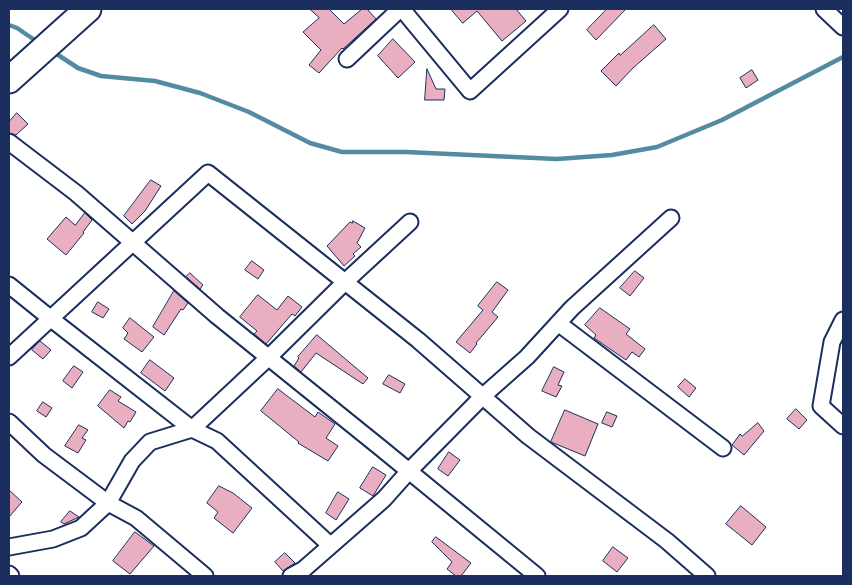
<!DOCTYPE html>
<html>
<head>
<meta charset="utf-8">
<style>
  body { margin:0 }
  #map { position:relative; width:852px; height:585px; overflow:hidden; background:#fff; font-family:Delius,sans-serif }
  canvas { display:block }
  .frame { position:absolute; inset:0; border:10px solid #1b2f5e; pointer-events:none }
</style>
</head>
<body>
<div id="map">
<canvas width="852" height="585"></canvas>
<div class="frame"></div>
</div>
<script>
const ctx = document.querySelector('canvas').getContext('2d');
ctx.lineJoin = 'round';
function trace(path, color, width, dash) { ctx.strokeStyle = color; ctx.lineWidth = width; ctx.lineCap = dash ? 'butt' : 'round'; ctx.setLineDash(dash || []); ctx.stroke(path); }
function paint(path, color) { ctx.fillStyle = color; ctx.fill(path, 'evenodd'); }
const stream = new Path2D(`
  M9,25L17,28L39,43
  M52,51L78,68L101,76L155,81L200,93L249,112L310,143L342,152H406L557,159L612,155L657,147L722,120L843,57`);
const building = new Path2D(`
  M310,9H329L344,24L362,9H367L376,19L343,49L342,48L319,73L309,65L321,50L303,32L319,18Z
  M451,9H516L526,21L502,41L477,11L463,23Z
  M607,9H626L596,40L587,30Z
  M654,25L666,39L633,68L616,86L601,71L619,53L620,55Z
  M393,39L415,62L398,78L378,56Z
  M427,69L436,89H445L444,100H425Z
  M752,70L758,80L746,88L740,78Z
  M17,113L28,124L16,135L9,133V122Z
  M151,180L161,186L145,211L132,224L124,216Z
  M85,213L92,220L83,232L84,233L66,255L47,239L66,217L75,225Z
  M353,221L365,228L357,243L361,247L353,254L355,256L344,266L327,246L350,222L352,223Z
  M252,261L264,270L258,279L245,270Z
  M635,271L644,278L630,296L620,288Z
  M190,273L203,285L200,289L186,277Z
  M497,282L508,290L492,312L498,317L476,343L477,344L470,353L456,342L483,310L478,306Z
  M174,291L188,303L183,310L181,309L164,335L153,327Z
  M258,295L277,310L288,296L302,307L295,316L292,314L266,344L254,334L257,331L240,317Z
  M98,302L109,309L103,318L92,312Z
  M600,308L630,329L626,334L645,349L639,357L632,352L626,360L594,338L596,335L585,325Z
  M130,318L154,337L142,352L124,339L128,333L123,328Z
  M317,335L368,378L363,384L316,353L301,372L294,366L299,358L298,357Z
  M40,341L51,350L43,359L32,350Z
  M150,360L174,378L165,391L141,373Z
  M74,366L83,372L72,388L63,381Z
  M554,367L564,372L558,385L562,386L556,397L542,391Z
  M389,375L405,384L400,393L383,384Z
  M685,379L696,388L689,397L678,387Z
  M278,389L315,417L318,412L335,424L326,438L338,446L328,461L298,443L299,442L261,411Z
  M110,390L121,397L118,401L136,412L130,422L128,421L124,428L98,406Z
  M43,402L52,408L46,417L37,411Z
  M796,409L807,420L799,429L787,419Z
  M565,410L598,424L585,456L551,442Z
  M607,412L617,416L612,427L602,423Z
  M758,423L764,431L744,455L732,445L740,434L742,436Z
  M79,425L88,430L82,438L86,440L78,453L65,446Z
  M449,452L460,460L448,476L438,469Z
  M373,467L386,475L373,496L360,488Z
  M219,486L233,493L252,508L233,533L214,518L218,512L207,503Z
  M9,490L22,502L9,517Z
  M338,492L349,499L336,520L326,513Z
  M741,506L766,527L752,545L726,524Z
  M70,511L79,517L64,524L61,522Z
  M135,532L154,546L130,574L113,561Z
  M436,537L471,563L461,576H456L447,569L452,562L432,542Z
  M613,547L628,558L617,572L603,561Z
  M285,553L295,563L283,571L275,562Z`);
const minor = new Path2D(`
  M402,9L470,91L560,9
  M824,9L843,27
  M347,59L400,9
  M9,142L76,193L217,316L382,449L537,576
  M9,285L50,318L192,429L217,441L330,545
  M843,320L832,342L821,406L843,426
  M558,323L723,448
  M9,357L208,173L418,340L528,436L667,541L707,576
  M9,422L44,455L108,503L136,518L205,576
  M9,547L53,539L81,528L108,503L132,461L150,442L192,429L269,357L345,282L410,222
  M9,574L11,576
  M291,576L304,569L384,499L409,471L483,396L527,357L572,308L671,218`);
const trunk = new Path2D(`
  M9,80L88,9`);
trace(stream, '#538ba2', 4.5);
paint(building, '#e9afc0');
trace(building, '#1b2f5e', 1);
trace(minor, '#1b2f5e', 19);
trace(trunk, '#1b2f5e', 29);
trace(minor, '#fff', 15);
trace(trunk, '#fff', 25);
</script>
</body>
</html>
